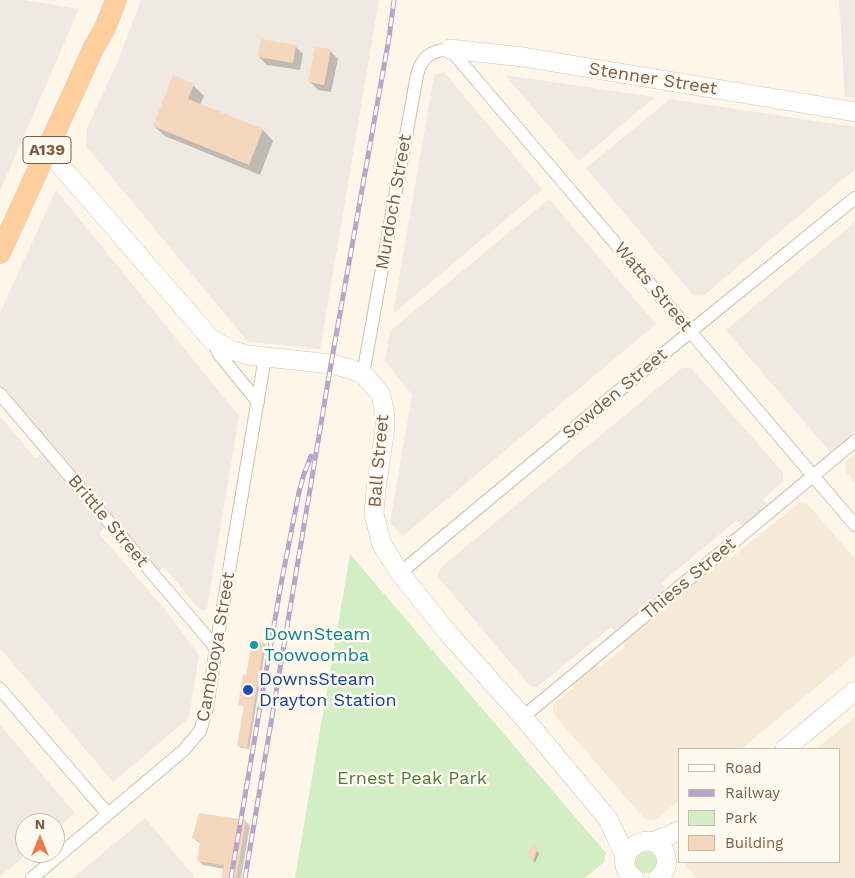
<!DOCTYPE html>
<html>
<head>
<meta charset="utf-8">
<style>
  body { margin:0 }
  #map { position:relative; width:855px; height:878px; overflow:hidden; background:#fef7e9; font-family:"Work Sans",sans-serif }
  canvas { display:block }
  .legend { position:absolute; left:678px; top:748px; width:162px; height:115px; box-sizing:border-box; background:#fffaf0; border:1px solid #cabcad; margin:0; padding:6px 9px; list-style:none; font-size:15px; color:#7b5e49 }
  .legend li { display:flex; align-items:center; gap:10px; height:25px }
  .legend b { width:25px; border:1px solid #cabcad }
  .north { position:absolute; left:15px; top:813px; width:50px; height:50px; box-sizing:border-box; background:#fffaf0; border:1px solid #cabcad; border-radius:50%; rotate:0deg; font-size:14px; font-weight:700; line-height:20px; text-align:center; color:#7b5e49 }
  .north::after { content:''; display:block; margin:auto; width:18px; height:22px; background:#f07646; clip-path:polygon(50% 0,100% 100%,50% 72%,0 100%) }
</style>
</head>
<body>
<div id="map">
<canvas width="855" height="878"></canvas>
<ul class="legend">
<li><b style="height:6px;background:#fff"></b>Road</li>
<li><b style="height:6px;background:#bba4ca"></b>Railway</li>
<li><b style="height:14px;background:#d3edc5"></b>Park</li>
<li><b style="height:14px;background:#f5d7be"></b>Building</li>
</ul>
<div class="north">N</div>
</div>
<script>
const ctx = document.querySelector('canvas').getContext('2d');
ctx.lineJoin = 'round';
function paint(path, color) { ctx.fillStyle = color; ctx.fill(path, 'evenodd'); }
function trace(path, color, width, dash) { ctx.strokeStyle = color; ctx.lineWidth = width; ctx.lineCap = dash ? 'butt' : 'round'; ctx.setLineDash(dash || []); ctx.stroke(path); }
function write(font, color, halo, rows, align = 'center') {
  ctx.font = font + ' "Work Sans",sans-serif'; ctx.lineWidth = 5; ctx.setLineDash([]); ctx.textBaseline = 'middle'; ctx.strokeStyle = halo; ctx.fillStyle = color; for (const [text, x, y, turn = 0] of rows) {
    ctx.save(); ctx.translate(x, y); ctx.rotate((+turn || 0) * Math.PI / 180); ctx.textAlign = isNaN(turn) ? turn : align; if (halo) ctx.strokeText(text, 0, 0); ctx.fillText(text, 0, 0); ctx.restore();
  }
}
const residential = new Path2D(`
  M855,454V482L845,471L846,461Z
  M799,503L808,504L855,559V655L741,749H679V800L658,818L653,820H647L642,816L556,717L553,711V706L557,701L573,688L570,683L595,662L600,667L625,647L620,640L722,556L727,561Z
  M855,717V878H696L686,866V862H839V749H816Z`);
const industrial = new Path2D(`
  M0,0H25L79,9L0,191Z
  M141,0H379L320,349L248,342L86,146L87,128L118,61Z
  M839,0H855V98L845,97Z
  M444,72L542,189L393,314L434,75Z
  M505,75L655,97L579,161Z
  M670,99L855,127V169L703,296L693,295L586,168Z
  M56,190L239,416L207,609L202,610L198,608L164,567L158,572L0,386V313Z
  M549,199L656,324L403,536L390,523L412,395L385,361L390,331Z
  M855,222V431L830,452L726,330Z
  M682,368H691L783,472V482L763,499L767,504L743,526L736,521L661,583L666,588L615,631L611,627L537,687L530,686L438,577L440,568Z
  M0,416L36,459L43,451L107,526L99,534L164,608L199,655L189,718L113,782L0,648Z
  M0,725L75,813L55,831V823H25V853H28L0,877Z
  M145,818L194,876V878H73Z`);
const green = new Path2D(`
  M350,554L606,853L604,862L585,878H295Z
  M635 862a11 11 0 1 1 22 0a11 11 0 1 1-22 0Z`);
const shadow = new Path2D(`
  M295,46L303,54L300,70L267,65L259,57Z
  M330,51L338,59L331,92L318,90L310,82Z
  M193,85L204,96L200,105L263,130L273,141L260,175L165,136L154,126Z
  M264,643L266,645L249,749L241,748L239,746L245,707L239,704L247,676Z
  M245,821L250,826L241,878H223L224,869L203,865L198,860L201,844L193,838Z
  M534,845L539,854L535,863L530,854Z`);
const building = new Path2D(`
  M261,39L296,45L293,63L258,57Z
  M315,47L331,49L324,85L308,82Z
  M173,75L194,84L188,99L263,129L249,165L153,126Z
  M252,640L264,642L247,748L237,746L244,706L238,705L243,674L246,675Z
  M199,813L246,820L236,878H221L224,865L197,861L200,841L192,838Z
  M534,843L537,851L533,862L528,854L529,850Z`);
const minor = new Path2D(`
  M212,340L219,354L258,402
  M363,374L417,75C422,56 431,51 450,49L855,525
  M0,394L216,648
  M400,573L691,331L855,198
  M0,689L107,813
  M523,717L855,441
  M32,878L184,750L200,731L207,708L216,648L265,357`);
const secondary = new Path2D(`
  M450,49L523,57L855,112
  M47,150L212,340L231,350L248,355L331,364L350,369L363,374L373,385L381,395L385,416V428L376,489L374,514L382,545L400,573L448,633L523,717L608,819L626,858
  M785,749L855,691
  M653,842L679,831
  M634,878C603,854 658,821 666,857C668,866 664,873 658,878`);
const trunk = new Path2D(`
  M0,253L94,47L105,28L116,0`);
const rail = new Path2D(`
  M231,878L281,584L299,492L304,474L311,456
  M245,878L331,364L389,38L394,0`);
const markers = [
  [254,645,5,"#0f9aa8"],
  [248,690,6,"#1a4fb4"]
];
const shields = [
  [47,150,48]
];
const shieldNames = [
  ["A139",47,150]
];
const streetNames = [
  ["Stenner Street",653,79,9],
  ["Murdoch Street",394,202,-80],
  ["Watts Street",653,287,50],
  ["Sowden Street",615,394,-40],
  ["Ball Street",379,461,-85],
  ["Brittle Street",108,521,50],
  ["Thiess Street",689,579,-40],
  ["Cambooya Street",216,647,-80]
];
const cultureNames = [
  ["DownSteam",264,635],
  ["Toowoomba",264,656]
];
const transitNames = [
  ["DownsSteam",259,680],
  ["Drayton Station",259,701]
];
const parkNames = [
  ["Ernest Peak Park",412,779]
];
paint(residential, '#f6ead6');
paint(industrial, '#efe9e2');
paint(green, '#d3edc5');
paint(shadow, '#0003');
paint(building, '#f5d7be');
trace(minor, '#d2bfac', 14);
trace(secondary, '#d7c2ac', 20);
trace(trunk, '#ddd5d0', 22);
trace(minor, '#fff', 12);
trace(secondary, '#fff', 19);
trace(trunk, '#fece9d', 21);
trace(rail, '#bba4ca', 5);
trace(rail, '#fffaf0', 3, [9]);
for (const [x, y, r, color] of markers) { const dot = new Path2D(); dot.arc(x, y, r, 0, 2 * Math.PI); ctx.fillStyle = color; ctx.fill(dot); trace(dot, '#fffaf0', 2); }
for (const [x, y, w] of shields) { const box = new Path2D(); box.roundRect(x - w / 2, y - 13.5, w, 27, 4); ctx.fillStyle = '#fffaf0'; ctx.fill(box); trace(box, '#7b5e49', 1); }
write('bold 16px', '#7b5e49', null, shieldNames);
write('18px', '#7b5e49', '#fffaf0', streetNames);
write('18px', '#0d838f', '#fffaf0', cultureNames, 'left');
write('18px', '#164399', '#fffaf0', transitNames, 'left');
write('18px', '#4c7b3d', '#fffaf0', parkNames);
</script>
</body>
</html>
